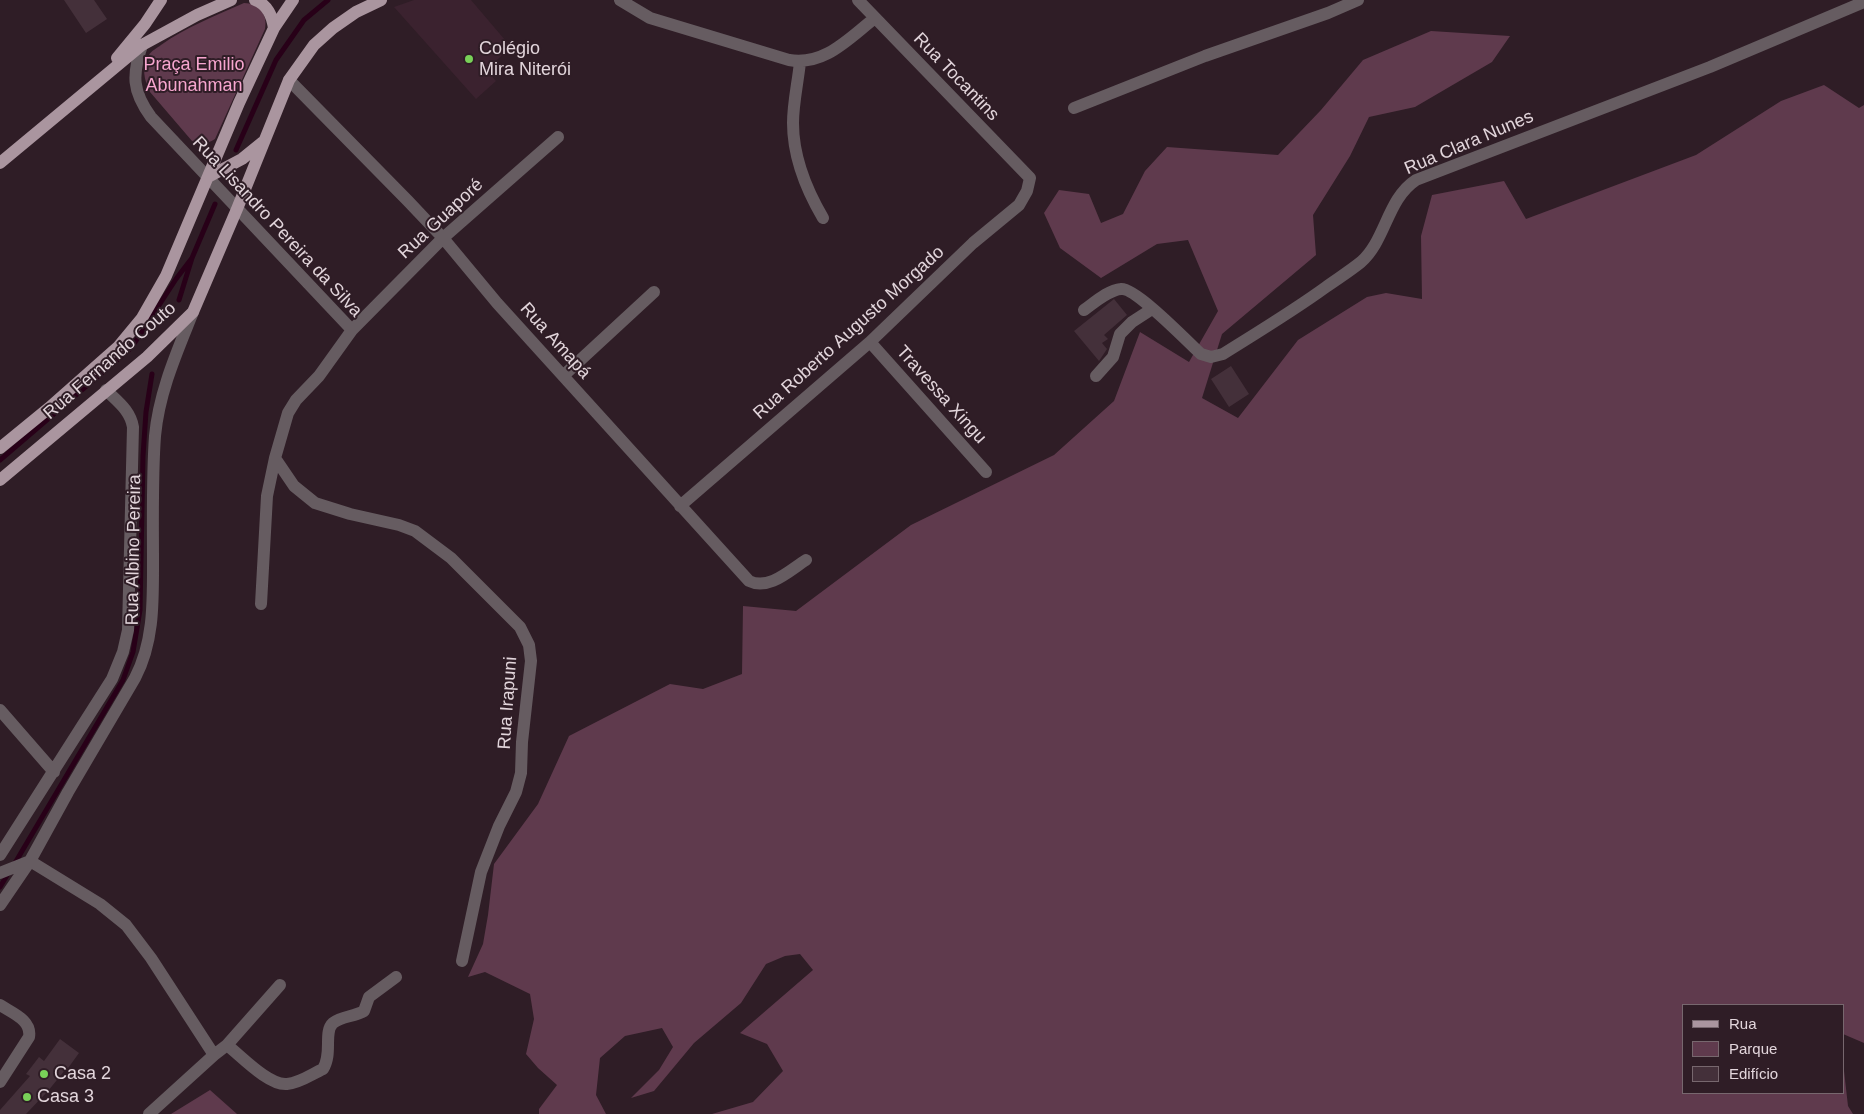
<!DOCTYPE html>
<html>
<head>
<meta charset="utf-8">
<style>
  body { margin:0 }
  #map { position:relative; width:1864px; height:1114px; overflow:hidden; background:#2f1d26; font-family:Helvetica,sans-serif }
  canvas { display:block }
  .legend { position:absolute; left:1682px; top:1004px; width:162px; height:90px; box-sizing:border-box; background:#2f1d26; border:1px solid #77676e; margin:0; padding:6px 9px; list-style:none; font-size:15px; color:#e2d5db }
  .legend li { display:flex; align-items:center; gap:10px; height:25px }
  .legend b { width:25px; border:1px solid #77676e }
</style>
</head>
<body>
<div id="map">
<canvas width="1864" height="1114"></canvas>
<ul class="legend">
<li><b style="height:6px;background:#aa959f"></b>Rua</li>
<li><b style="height:14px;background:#5f3a4d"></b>Parque</li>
<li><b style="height:14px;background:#44303a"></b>Edifício</li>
</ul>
</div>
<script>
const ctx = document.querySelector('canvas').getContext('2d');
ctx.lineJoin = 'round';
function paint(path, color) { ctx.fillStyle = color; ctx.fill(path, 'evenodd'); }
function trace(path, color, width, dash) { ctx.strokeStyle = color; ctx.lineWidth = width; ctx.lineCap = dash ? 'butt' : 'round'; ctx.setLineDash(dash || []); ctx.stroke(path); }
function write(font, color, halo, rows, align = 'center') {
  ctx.font = font + ' Helvetica,sans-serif'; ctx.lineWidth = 4; ctx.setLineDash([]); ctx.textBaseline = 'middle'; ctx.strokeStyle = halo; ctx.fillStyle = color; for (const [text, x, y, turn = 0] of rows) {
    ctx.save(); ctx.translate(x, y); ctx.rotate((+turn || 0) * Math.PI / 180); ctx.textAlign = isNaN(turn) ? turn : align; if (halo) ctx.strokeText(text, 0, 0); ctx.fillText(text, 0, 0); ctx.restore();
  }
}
const built = new Path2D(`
  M414,0H471L511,47L486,70L496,81L476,99L394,7Z`);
const green = new Path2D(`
  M244,3C259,3 268,14 265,29L215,139C207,144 201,145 192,141L150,92C144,80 141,67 149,55C151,51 157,48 161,45C186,27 215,16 244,3Z
  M1431,31L1510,36L1492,62L1415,107L1369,117L1350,156L1313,215L1316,255L1222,334L1202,398L1238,418L1298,340L1367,297L1386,293L1422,299L1421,236L1432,195L1504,181L1526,219L1696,155L1781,101L1824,85L1859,108L1864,105V1043L1843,1034V1005H1683V1093H1843V1062L1848,1106L1853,1114H712L753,1102L783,1071L767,1044L740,1033L813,970L800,954L785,956L766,964L741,1003L694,1043L654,1091L631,1098L659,1070L673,1047L662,1028L625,1036L600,1058L596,1095L606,1114H539V1109L557,1085L538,1068L526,1054L534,1019L530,994L485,972L468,977L483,944L488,915L494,864L538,804L569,736L670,684L703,689L742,674L743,606L796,611L911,525L1054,455L1114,401L1140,332L1189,362L1218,311L1188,240L1157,244L1101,278L1060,248L1044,213L1059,190L1089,194L1101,223L1123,214L1145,171L1167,147L1278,155L1321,110L1363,60Z
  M210,1090L237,1114H171Z`);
const stream = new Path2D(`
  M236,150L276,60L304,20L328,0
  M179,300L192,258L215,204
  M0,460L132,347L176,279L192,258
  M15,863L123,680L133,652L140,610L143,456L146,412L152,374
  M0,887L9,872`);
const building = new Path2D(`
  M64,0H94L107,19L86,33Z
  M1114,299L1127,315L1104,335L1108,339L1102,343L1107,349L1099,361L1074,331Z
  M1231,366L1249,394L1229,407L1211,379Z
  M60,1039L79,1053L66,1071L65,1070L48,1091L26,1114H0V1110L30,1076L26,1074L39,1057L44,1061Z`);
const minor = new Path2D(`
  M620,0L650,18L789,60C825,66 849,38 875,18
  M142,45C132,75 132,91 151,117L352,330
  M800,62C798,82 793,103 793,123C793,158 806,189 823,218
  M289,80L408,201L443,238L497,303L749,581C769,591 790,570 806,560
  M1074,108L1205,56L1328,13L1358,0
  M1084,310C1094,303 1108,290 1121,289C1135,287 1188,342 1201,354L1211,357L1223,354C1258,332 1293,311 1326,287C1337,279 1350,271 1361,262C1386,240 1387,199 1416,180L1710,67L1864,2
  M870,342L986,472
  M563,376L654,292
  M1096,376L1113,357L1120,334L1132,322L1152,309
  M275,458L294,486L315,503L350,514L399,525L415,531L451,558L520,627L529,645L531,661L522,742L521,773L516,792L499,826L481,872L462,961
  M680,506L870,342L973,243L1019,205L1027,191L1030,178L858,0
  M261,604L267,496L275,458L288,413L296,400L319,376L352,330L443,238L558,137
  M0,710L54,772
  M0,855L112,679L123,652L128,630L133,427C130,410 118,402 106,390
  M30,861L100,904L126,925L151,958L214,1055L227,1045C241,1056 269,1086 287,1084C300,1083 312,1074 323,1069C333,1053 323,1032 333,1023C342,1016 354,1017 364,1011L369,997L396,977
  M0,873L30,861
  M0,905L30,861L68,792L135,678C154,642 153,602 153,562C153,520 152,478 155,436C159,392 177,352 193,312
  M0,1005C12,1013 32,1020 29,1037L0,1082
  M227,1045L280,985
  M149,1114L214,1055`);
const major = new Path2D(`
  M255,0C268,5 272,16 274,28
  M117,58L145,24L161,0
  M0,163L142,45L197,15L231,0
  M208,177L242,159L263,142
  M0,448L49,408L118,347L142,318L166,276L239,103L274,28L293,0
  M0,480L147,357L193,312L237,209L289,80L314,45L333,28L356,12L381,0`);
const markers = [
  [469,59,5,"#79d158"],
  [44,1074,5,"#79d158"],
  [27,1097,5,"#79d158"]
];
const poiNames = [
  ["Colégio",479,49],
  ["Mira Niterói",479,70],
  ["Casa 2",54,1074],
  ["Casa 3",37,1097]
];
const parkNames = [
  ["Praça Emilio",194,65],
  ["Abunahman",194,86]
];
const streetNames = [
  ["Rua Tocantins",956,77,46],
  ["Rua Clara Nunes",1469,143,-23],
  ["Rua Guaporé",441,219,-43],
  ["Rua Lisandro Pereira da Silva",277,227,47],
  ["Rua Roberto Augusto Morgado",849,333,-42],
  ["Rua Amapá",555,341,48],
  ["Rua Fernando Couto",110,361,-41],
  ["Travessa Xingu",941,395,48],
  ["Rua Albino Pereira",134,550,-89],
  ["Rua Irapuni",508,703,-86]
];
paint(built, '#3b222f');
paint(green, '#5f3a4d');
trace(stream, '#280018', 5);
paint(building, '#44303a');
trace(minor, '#665c61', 12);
trace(major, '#aa959f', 12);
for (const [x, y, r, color] of markers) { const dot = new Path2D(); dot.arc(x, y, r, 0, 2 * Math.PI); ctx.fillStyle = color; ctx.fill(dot); trace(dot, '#2f1d26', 2); }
write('18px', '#e2d5db', '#2f1d26', poiNames, 'left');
write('18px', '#f7a6cf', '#2f1d26', parkNames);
write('18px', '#e2d5db', '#2f1d26', streetNames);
</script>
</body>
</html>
